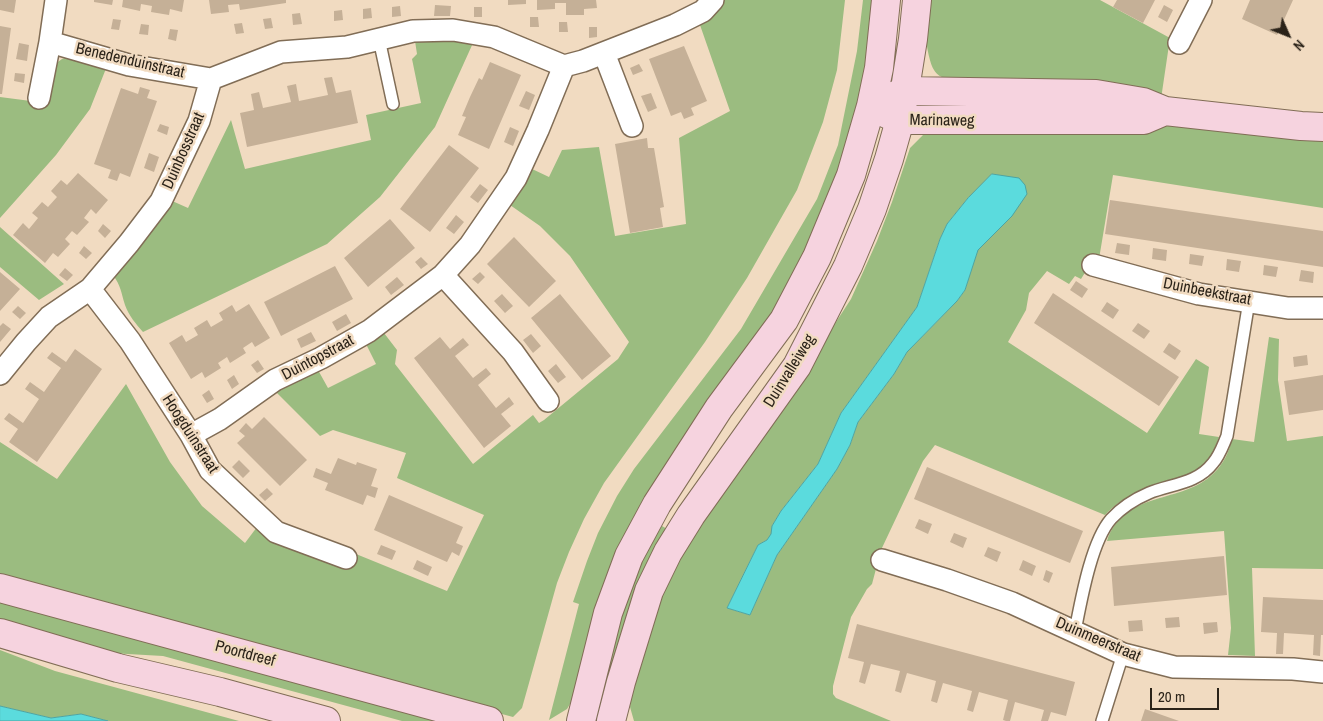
<!DOCTYPE html>
<html>
<head>
<meta charset="utf-8">
<style>
  body { margin:0 }
  #map { position:relative; width:1323px; height:721px; overflow:hidden; background:#f1dbc1; font-family:"Archivo Narrow",sans-serif }
  canvas { display:block }
  .north { position:absolute; left:1263px; top:10px; width:50px; height:50px; -webkit-text-stroke:4px #f1dbc1; paint-order:stroke; rotate:134deg; font-size:14px; font-weight:700; line-height:20px; text-align:center; color:#2b2319 }
  .north::after { content:''; display:block; margin:auto; width:18px; height:22px; background:#2b2319; clip-path:polygon(50% 0,100% 100%,50% 72%,0 100%) }
  .scale { position:absolute; left:1150px; top:688px; width:69px; height:22px; box-sizing:border-box; border:2px solid #2b2319; border-top:0; padding-left:6px; font-size:15px; line-height:18px; white-space:nowrap; color:#2b2319; -webkit-text-stroke:4px #f1dbc1; paint-order:stroke }
</style>
</head>
<body>
<div id="map">
<canvas width="1323" height="721"></canvas>
<div class="north">N</div>
<div class="scale">20 m</div>
</div>
<script>
const ctx = document.querySelector('canvas').getContext('2d');
ctx.lineJoin = 'round';
function paint(path, color) { ctx.fillStyle = color; ctx.fill(path, 'evenodd'); }
function trace(path, color, width, dash) { ctx.strokeStyle = color; ctx.lineWidth = width; ctx.lineCap = dash ? 'butt' : 'round'; ctx.setLineDash(dash || []); ctx.stroke(path); }
function write(font, color, halo, rows, align = 'center') {
  ctx.font = font + ' "Archivo Narrow",sans-serif'; ctx.lineWidth = 5; ctx.setLineDash([]); ctx.textBaseline = 'middle'; ctx.strokeStyle = halo; ctx.fillStyle = color; for (const [text, x, y, turn = 0] of rows) {
    ctx.save(); ctx.translate(x, y); ctx.rotate((+turn || 0) * Math.PI / 180); ctx.textAlign = isNaN(turn) ? turn : align; if (halo) ctx.strokeText(text, 0, 0); ctx.fillText(text, 0, 0); ctx.restore();
  }
}
const green = new Path2D(`
  M724,0H845L837,70L823,122L797,190L747,278L705,342L604,483L584,519L569,552L557,583L522,708L513,717L0,578V442L57,479L126,384L170,462L202,506L245,543L257,527L349,567L356,554L447,591L484,515L397,478L406,453L333,430L320,436L275,391L318,370L328,388L376,364L366,344L384,333L397,350L395,364L473,464L533,415L539,423L544,420L618,359L629,342L570,256L540,226L510,205L530,168L549,177L562,150L599,147L615,236L686,224L679,138L730,111L700,25L713,14Z
  M863,0H879L863,109L812,254L731,380L573,699L567,709L549,720L579,604L573,602L587,561L598,533L617,496L634,469L741,329L817,199L838,145L857,51Z
  M924,0H1100L1170,38L1161,99L947,79C941,77 937,75 934,70C926,57 923,16 924,0Z
  M446,40L473,43L435,127L380,197L327,244L143,332C136,324 129,316 125,305C121,292 121,286 113,275L170,200L188,208L231,120L245,169L371,140L366,115L421,103L412,59L417,54L415,41Z
  M68,57L107,66L90,109L56,155L0,218V97L46,103L55,64L62,59Z
  M1176,125L1323,138V208L1113,175L1099,259L1094,258L1081,279L1075,276L1069,284L1047,271L1029,293L1026,310L1008,342L1147,433L1196,359L1209,367L1199,434L1219,437C1215,448 1211,459 1202,467C1192,475 1178,479 1166,482C1143,489 1121,497 1105,515L935,445L923,461L881,550L872,584L867,589L851,617L833,686V694L836,698L891,721H634L630,707L632,692L661,598L681,552L819,348L851,299L877,241L892,202L910,148L923,135L944,128ZM992,174L1002,176L1012,216L977,250L965,290L957,301L907,352L894,374L858,422L850,445L837,469L777,555L750,615L727,608L758,545L767,540L772,534V526L781,511L818,464L841,413L917,307L940,239L947,224L968,198Z
  M0,227L64,284L39,300L0,267Z
  M1269,337L1279,339L1278,380L1287,441L1323,436V569L1252,568L1255,656L1228,655L1231,628L1224,531L1107,541C1125,489 1182,505 1214,473C1224,463 1229,452 1232,439L1254,442Z
  M662,526L667,529L606,705L596,702C613,641 626,579 662,526Z
  M0,601L440,721H402L163,656L110,653L0,623Z
  M0,650L55,671L239,721H108L81,714L51,718L0,706Z`);
const water = new Path2D(`
  M992,174L1019,178L1025,185L1027,194L1012,216L978,250L965,290L957,301L907,352L894,374L858,422L850,445L837,469L777,555L750,615L727,608L758,545L767,540L771,534L772,526L781,511L818,464L841,413L917,307L940,239L947,224L968,198Z
  M0,706L51,718L81,714L108,721H0Z`);
const building = new Path2D(`
  M0,0H16L14,13L0,10Z
  M94,0H113L112,5L94,2Z
  M123,0H184L182,12L170,9L169,15L151,12L152,6L141,4L140,11L122,7Z
  M209,0H286V3L240,10L239,4L228,5L229,12L211,14Z
  M508,0H526V4L508,5Z
  M537,0H596L597,8L584,9V15H566V3H555V9L537,10Z
  M1117,0H1155L1143,23L1113,7Z
  M1250,0H1293L1277,35L1242,19Z
  M435,5L451,6L450,16H434Z
  M1164,5L1173,10L1167,22L1158,17Z
  M400,6L401,16L392,17V7Z
  M474,7H482V17H474Z
  M371,8L372,18L363,19V9Z
  M342,10L343,20L334,21V11Z
  M300,13L302,24L293,25L292,14Z
  M530,17H538L539,27H530Z
  M271,18L273,28L265,29L263,19Z
  M113,19L121,20L119,30L111,29Z
  M559,22H567L568,32H559Z
  M242,23L244,33L236,34L234,24Z
  M141,24L149,25L148,35L139,34Z
  M0,26L11,28L2,94H0Z
  M589,27H597V37L589,38Z
  M170,29L178,30L176,41L168,39Z
  M19,43L29,45L27,61L16,59Z
  M684,46L707,101L691,108L694,115L684,119L681,112L671,116L649,59Z
  M490,62L521,75L489,149L458,135L466,117L462,116L470,97L479,78L482,80Z
  M639,64L643,71L633,75L630,68Z
  M15,73L25,74L24,83L14,81Z
  M332,77L336,93L351,90L358,123L247,147L240,113L254,110L251,94L259,92L263,108L291,102L287,86L296,84L299,101L328,95L324,78Z
  M140,87L150,90L147,98L157,101L130,177L120,173L117,181L108,178L111,170L94,164L121,88L138,94Z
  M526,91L535,95L529,110L519,106Z
  M651,93L657,108L648,112L641,96Z
  M160,124L169,127L167,135L157,131Z
  M510,127L519,131L513,146L504,142Z
  M647,138L648,148H654L664,207L660,208L663,227L630,233L615,144Z
  M449,145L479,168L430,232L400,209Z
  M149,153L159,157L154,172L144,168Z
  M78,173L108,200L96,214L91,209L84,218L89,222L77,235L72,231L65,239L70,244L58,257L53,253L45,263L13,235L23,223L29,229L38,218L32,213L42,202L48,207L57,197L51,191L61,180L67,185Z
  M480,184L488,190L478,203L470,197Z
  M1110,200L1323,231V267L1105,234Z
  M456,215L464,222L454,234L446,228Z
  M390,219L415,248L368,287L344,258Z
  M103,224L111,231L105,238L98,231Z
  M514,237L556,281L529,307L487,264Z
  M1117,243L1130,245L1129,255L1115,253Z
  M84,246L92,253L86,259L79,253Z
  M1153,248L1167,250L1166,261L1152,259Z
  M1190,254L1204,256L1202,266L1189,264Z
  M421,257L428,264L421,269L415,262Z
  M1227,259L1241,261L1239,272L1226,270Z
  M1264,265L1278,267L1276,277L1263,275Z
  M335,266L353,299L281,336L264,302Z
  M65,268L73,275L67,281L59,275Z
  M1301,270L1314,272L1313,283L1299,281Z
  M0,272L20,289L0,311Z
  M480,272L485,277L478,284L472,279Z
  M397,277L404,285L391,295L385,287Z
  M1076,281L1088,289L1082,298L1070,290Z
  M1053,293L1179,377L1159,406L1034,323Z
  M502,294L513,306L505,313L494,301Z
  M560,294L611,356L582,380L531,318Z
  M1107,302L1119,310L1113,319L1101,311Z
  M249,304L270,338L255,347L252,342L243,348L246,353L230,363L227,357L218,363L221,368L205,378L202,372L191,379L169,343L182,335L186,342L198,335L194,328L207,320L211,327L223,320L219,313L232,305L236,312Z
  M18,306L26,313L20,319L12,312Z
  M346,314L351,323L337,331L332,322Z
  M3,323L11,329L0,342V326Z
  M1138,323L1150,331L1144,339L1132,331Z
  M311,332L316,341L301,348L297,339Z
  M531,334L541,346L533,353L523,340Z
  M440,337L450,349L463,338L469,345L455,356L473,378L486,368L491,374L478,385L496,408L509,397L514,404L501,414L511,426L484,448L414,358Z
  M1169,343L1181,351L1175,360L1163,352Z
  M75,349L102,369L37,462L9,442L18,429L4,419L9,413L23,423L39,399L25,389L30,382L44,392L61,368L47,358L52,352L66,362Z
  M1307,355L1308,365L1294,367L1293,357Z
  M258,360L264,369L257,373L251,365Z
  M556,364L566,377L558,383L548,371Z
  M234,375L239,384L232,389L227,380Z
  M1323,375V410L1289,415L1284,381Z
  M209,390L214,399L207,403L202,395Z
  M264,417L307,460L280,486L237,443L245,436L239,431L246,423L252,429Z
  M338,458L356,465L357,462L377,469L371,486L378,488L375,498L367,495L363,505L325,490L328,483L313,477L316,468L331,474Z
  M239,460L250,471L243,478L232,467Z
  M927,467L1083,531L1070,563L914,499Z
  M267,488L273,494L265,501L259,495Z
  M389,495L463,527L456,543L463,546L459,556L452,552L447,562L374,530Z
  M919,519L932,524L928,534L915,528Z
  M954,533L967,538L963,548L950,542Z
  M381,545L396,551L392,560L377,554Z
  M988,547L1001,552L997,562L984,556Z
  M1224,556L1227,595L1114,606L1111,567Z
  M417,560L432,567L428,576L413,569Z
  M1023,560L1036,566L1032,576L1019,570Z
  M1046,570L1053,573L1049,583L1043,580Z
  M1263,597L1323,600V635H1321L1320,656L1313,655L1314,635L1284,633L1283,654H1276L1277,633L1261,632Z
  M1179,617L1180,627L1166,628L1165,618Z
  M1142,620L1143,631L1129,632L1128,621Z
  M1217,622L1218,632L1204,634L1203,623Z
  M857,624L1075,682L1066,716L1051,712L1048,721H1041L1044,710L1015,702L1010,721H1006L1003,720L1008,700L979,692L973,712L967,710L972,691L943,683L937,703L931,701L936,681L907,673L901,693L895,691L900,671L871,664L865,684L859,682L864,662L848,658Z
  M1145,709L1179,721H1141Z`);
const lane = new Path2D(`
  M379,39L393,104
  M1075,631C1081,601 1091,542 1111,519C1121,508 1135,499 1149,493C1171,484 1197,484 1213,463C1220,455 1223,445 1227,436L1249,301
  M1102,721L1123,654`);
const street = new Path2D(`
  M56,0L50,42L129,65L211,79
  M1179,43L1201,0
  M604,53L632,126
  M39,98L50,42
  M1093,265L1199,294L1288,308H1323
  M443,275L513,352L548,401
  M90,289L130,341L191,435L210,470L276,532L346,558
  M0,374L26,342L49,317L90,289L129,243L161,201L199,121L211,79L281,52L347,47L413,31L453,30L494,37L564,66
  M191,435L220,419L275,380L321,358L369,331L443,275L470,245L516,178L538,130L564,66L583,61L675,25L703,11L713,0
  M882,560L947,580L1012,603L1123,654L1174,667L1293,669L1323,672`);
const secondary = new Path2D(`
  M889,98L905,91L1096,94L1143,102L1165,111L1301,126L1323,127
  M885,113L900,120H1144L1165,111
  M0,588L489,721
  M0,633L118,668L220,692L326,721
  M581,721L608,613L629,556L657,504L719,408L784,320L817,257L851,175L871,106L879,68L886,0
  M611,721L621,682L649,591L668,552L691,515L797,366L848,266L872,209L889,159L900,120L913,39L917,0`);
const streetNames = [
  ["Benedenduinstraat",130,61,13],
  ["Marinaweg",942,121,1],
  ["Duinbosstraat",184,151,-66],
  ["Duinbeekstraat",1207,292,11],
  ["Duintopstraat",318,358,-28],
  ["Duinvalleiweg",790,371,-58],
  ["Hoogduinstraat",190,434,57],
  ["Duinmeerstraat",1098,640,23],
  ["Poortdreef",245,654,15]
];
paint(green, '#9bbc80');
paint(water, '#5bdbdd');
trace(water, '#4da4a2', 1);
paint(building, '#c5b097');
trace(lane, '#816d56', 14);
trace(street, '#816d56', 24);
trace(secondary, '#816d56', 30);
trace(lane, '#fff', 11);
trace(street, '#fff', 21);
trace(secondary, '#f6d3df', 28);
write('16px', '#2b2319', '#f1dbc1', streetNames);
</script>
</body>
</html>
